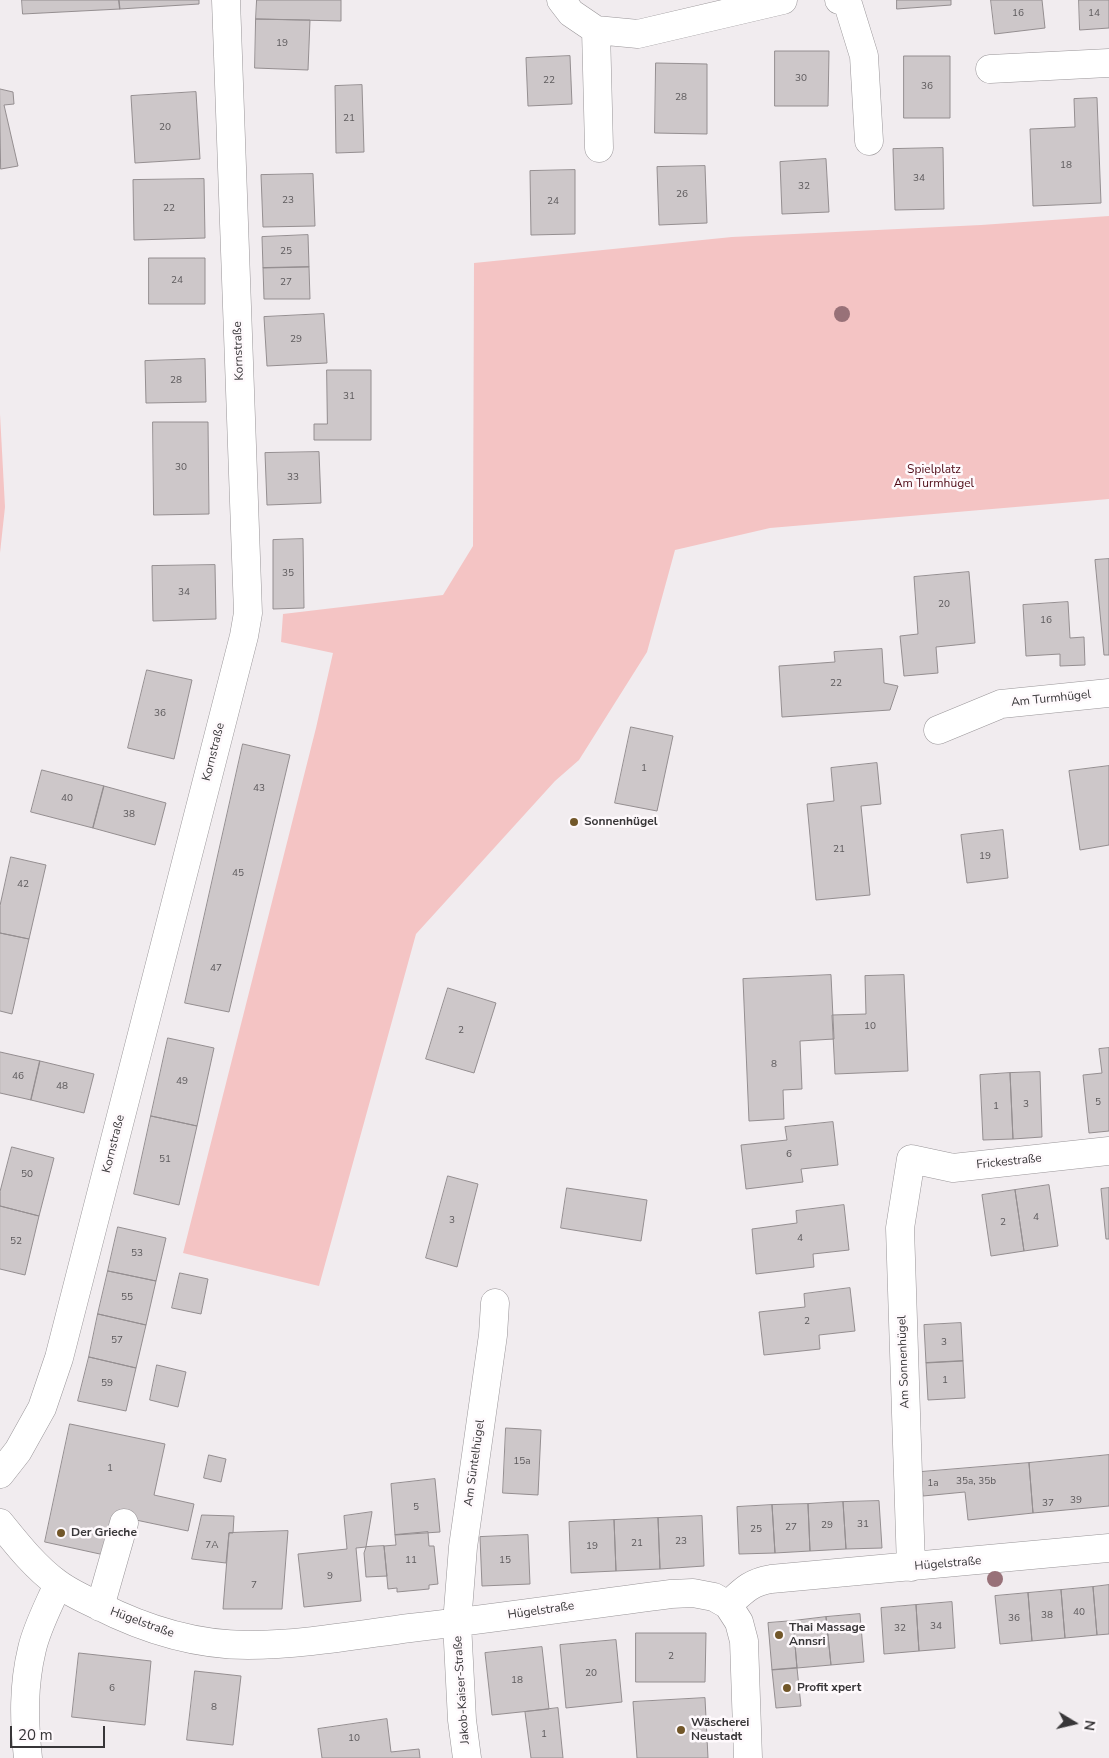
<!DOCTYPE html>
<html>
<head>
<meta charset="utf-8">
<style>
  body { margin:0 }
  #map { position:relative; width:1109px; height:1758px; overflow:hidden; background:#f1ecef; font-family:"Nunito Sans",sans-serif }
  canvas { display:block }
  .north { position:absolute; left:1049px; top:1698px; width:50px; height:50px; -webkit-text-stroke:4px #fef9fc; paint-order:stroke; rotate:99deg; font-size:14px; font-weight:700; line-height:20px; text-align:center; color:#383638 }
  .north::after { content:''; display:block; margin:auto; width:18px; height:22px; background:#383638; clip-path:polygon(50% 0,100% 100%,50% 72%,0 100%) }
  .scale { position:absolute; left:10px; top:1726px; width:95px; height:22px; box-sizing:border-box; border:2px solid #383638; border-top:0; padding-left:6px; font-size:15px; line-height:18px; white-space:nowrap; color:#383638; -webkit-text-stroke:4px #fef9fc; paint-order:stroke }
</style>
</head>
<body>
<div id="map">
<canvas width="1109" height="1758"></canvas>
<div class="north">N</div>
<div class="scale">20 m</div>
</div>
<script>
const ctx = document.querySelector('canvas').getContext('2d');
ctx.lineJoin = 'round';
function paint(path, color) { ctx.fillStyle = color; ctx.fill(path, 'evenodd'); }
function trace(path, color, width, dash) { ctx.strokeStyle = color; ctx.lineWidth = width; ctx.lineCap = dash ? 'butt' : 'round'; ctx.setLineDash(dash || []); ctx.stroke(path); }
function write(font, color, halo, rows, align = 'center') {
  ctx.font = font + ' "Nunito Sans",sans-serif'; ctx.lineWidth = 5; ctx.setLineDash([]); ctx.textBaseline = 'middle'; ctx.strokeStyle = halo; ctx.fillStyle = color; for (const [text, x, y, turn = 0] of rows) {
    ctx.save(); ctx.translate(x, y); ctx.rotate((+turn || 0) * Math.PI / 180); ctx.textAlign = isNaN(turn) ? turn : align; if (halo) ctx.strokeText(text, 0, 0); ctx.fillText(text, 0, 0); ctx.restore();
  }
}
const green = new Path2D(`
  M1109,216V499L770,528L675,550L647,652L579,760L555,781L416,934L319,1286L183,1253L316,728L333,653L281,642L283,614L443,595L473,546L474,263L732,237L981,225Z
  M0,414L5,507L0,553Z`);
const building = new Path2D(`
  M22,0H119L120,9L23,14Z
  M119,0H199V4L120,9Z
  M257,0H341V21L256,19Z
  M897,0H951V5L897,9Z
  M991,0H1042L1045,28L995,34Z
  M1079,0H1109V28L1080,30Z
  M256,19L310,20L308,70L255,68Z
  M775,51H829L828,106H775Z
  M570,56L572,104L528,106L526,58Z
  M904,56H950V118H904Z
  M656,63L707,64V134L655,133Z
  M362,85L364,152L336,153L335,86Z
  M0,89L13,92L14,104L4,105L18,166L1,169Z
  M196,92L200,159L135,163L131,96Z
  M1097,98L1101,203L1033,206L1030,129L1075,127L1074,99Z
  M943,148L944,209L895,210L893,149Z
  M826,159L829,212L782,214L780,162Z
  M705,166L707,223L659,225L657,167Z
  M575,170V234L531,235L530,171Z
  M313,174L315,226L263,227L261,175Z
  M204,179L205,238L134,240L133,180Z
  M308,235L309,267L263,268L262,237Z
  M149,258H205V304H149Z
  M309,267L310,299H264L263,268Z
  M324,314L327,363L267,366L264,317Z
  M205,359L206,402L146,403L145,361Z
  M327,370H371V440H314V424H327Z
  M153,422H208L209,514L154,515Z
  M319,452L321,503L267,505L265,453Z
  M303,539L304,608L273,609V540Z
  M1109,559V655H1104L1095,560Z
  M215,565L216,619L153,621L152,566Z
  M969,572L975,643L936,647L938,673L904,676L900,636L918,634L914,577Z
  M1068,602L1070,638L1084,637L1085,665L1060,666V654L1026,656L1023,605Z
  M882,649L884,683L898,686L890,710L782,717L779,666L835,662L834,652Z
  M147,670L192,680L174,759L128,748Z
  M631,727L673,736L657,811L615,803Z
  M243,744L290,755L229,1012L185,1003Z
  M877,763L881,804L861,806L870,895L816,900L807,804L834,801L831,768Z
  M1109,766V845L1080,850L1069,771Z
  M42,770L104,786L93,828L31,812Z
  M104,786L166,803L155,845L93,828Z
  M1003,830L1008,878L967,883L961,835Z
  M11,857L46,865L29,939L0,933V906Z
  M0,933L29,939L12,1014L0,1011Z
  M831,975L834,1039L800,1041L802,1089L783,1090L784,1119L749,1121L743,979Z
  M904,975L908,1071L835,1074L832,1015L866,1014L865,976Z
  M448,988L496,1003L474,1073L426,1059Z
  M168,1038L214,1048L197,1126L151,1116Z
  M1109,1048V1131L1089,1133L1083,1075L1102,1073L1099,1049Z
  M0,1052L40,1061L31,1100L0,1093Z
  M40,1061L94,1074L84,1113L31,1100Z
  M1040,1072L1042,1137L1013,1139L1010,1073Z
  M1010,1073L1013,1139L983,1140L980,1075Z
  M151,1116L197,1126L179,1205L134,1194Z
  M833,1122L838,1165L801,1169L803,1182L746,1189L741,1145L787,1140L785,1127Z
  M12,1147L54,1158L39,1216L0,1206V1192Z
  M448,1176L478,1184L457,1267L426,1258Z
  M1049,1185L1058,1246L1024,1251L1015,1190Z
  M567,1188L647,1200L641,1241L561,1228Z
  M1109,1188V1239H1106L1101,1189Z
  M1015,1190L1024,1251L991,1256L982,1195Z
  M844,1205L849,1250L813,1254L814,1267L756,1274L752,1229L797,1223L796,1211Z
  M0,1206L39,1216L25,1275L0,1269Z
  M118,1227L166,1238L156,1281L108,1271Z
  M108,1271L156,1281L146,1325L98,1314Z
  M180,1273L208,1279L201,1314L172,1308Z
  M850,1288L855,1331L819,1335L820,1349L764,1355L759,1312L805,1307L804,1294Z
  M98,1314L146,1325L136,1368L89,1357Z
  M961,1323L963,1361L926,1363L924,1325Z
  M89,1357L136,1368L126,1411L78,1401Z
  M963,1361L965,1398L928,1400L926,1363Z
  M157,1365L186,1372L178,1407L150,1400Z
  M70,1424L165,1444L154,1495L194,1504L188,1531L117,1516L109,1556L45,1542Z
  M506,1428L541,1430L538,1495L503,1493Z
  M209,1455L226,1459L221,1482L204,1478Z
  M1109,1455V1506L1033,1513L1029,1463Z
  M1029,1463L1033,1513L968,1520L965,1492L923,1496L921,1472Z
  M435,1479L440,1532L395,1535L391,1484Z
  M879,1501L882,1548L846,1549L843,1502Z
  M843,1502L846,1549L810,1551L808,1504Z
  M808,1504L810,1551L775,1553L772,1505Z
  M772,1505L775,1553L739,1554L737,1507Z
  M372,1512L366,1547L356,1548L361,1601L304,1607L298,1554L347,1549L344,1516Z
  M202,1515L234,1516L233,1533H229L226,1563L192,1559Z
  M702,1516L704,1566L660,1569L658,1518Z
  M658,1518L660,1569L616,1571L614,1520Z
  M614,1520L616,1571L571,1573L569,1522Z
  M288,1531L282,1609H223L229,1533Z
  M428,1532L429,1546H434L438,1584L429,1585V1589L397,1592V1588L388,1589L384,1546L396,1545L395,1535Z
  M528,1535L530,1584L482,1586L480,1537Z
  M384,1546L387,1576L366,1577L364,1553L366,1547Z
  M1109,1585V1634L1097,1635L1093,1587Z
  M1093,1587L1097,1635L1065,1638L1061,1590Z
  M1061,1590L1065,1638L1032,1641L1028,1593Z
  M1028,1593L1032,1641L1000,1644L995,1596Z
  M952,1602L955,1648L919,1651L916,1605Z
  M916,1605L919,1651L884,1654L881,1608Z
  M860,1614L864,1662L831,1665L826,1617Z
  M826,1617L831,1665L797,1668L793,1621Z
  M793,1621L797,1668L772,1670L768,1623Z
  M636,1633H706L705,1682H636Z
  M616,1640L622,1702L566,1708L560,1645Z
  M542,1647L549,1709L492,1715L485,1653Z
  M79,1653L151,1661L145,1725L72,1717Z
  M797,1668L801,1706L776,1708L772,1670Z
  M195,1671L241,1676L233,1745L187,1740Z
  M705,1698L708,1758H637L633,1702Z
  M558,1708L563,1758H531L525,1712Z
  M387,1719L391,1752L419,1749L420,1758H322L318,1729Z`);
const minor = new Path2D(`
  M561,0L571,13L596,30L638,34L783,0
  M839,0L847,1L864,56L869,141
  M596,30L599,148
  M990,69L1109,63
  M938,730L1001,704L1109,693
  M0,1474L18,1451L42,1408L59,1358L244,636L248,613L226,0
  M0,1523C17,1544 35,1567 57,1583C69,1592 84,1599 97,1605C144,1629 195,1645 248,1645C301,1645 357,1635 410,1628C497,1618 584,1605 671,1594L693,1593L714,1597L728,1605L739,1622L744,1641L748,1758
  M911,1567L900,1228L911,1159L953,1168L1109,1151
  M728,1605C743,1591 751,1582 771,1579L1109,1548
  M100,1607L124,1523
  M28,1758C24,1721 23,1686 32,1649C37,1627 49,1605 58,1584
  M467,1758L462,1720L457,1623L463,1547L493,1335L495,1303`);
const trees = [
  [842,314],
  [995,1579]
];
const markers = [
  [574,822,5,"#725729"],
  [61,1533,5,"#725729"],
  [779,1635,5,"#725729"],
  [787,1688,5,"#725729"],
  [681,1730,5,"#725729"]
];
const numberNames = [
  ["16",1018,14],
  ["14",1094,14],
  ["19",282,44],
  ["30",801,79],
  ["22",549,81],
  ["36",927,87],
  ["28",681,98],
  ["21",349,119],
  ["20",165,128],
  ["18",1066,166],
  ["34",919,179],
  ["32",804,187],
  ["26",682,195],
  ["23",288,201],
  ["24",553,202],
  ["22",169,209],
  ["25",286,252],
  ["24",177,281],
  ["27",286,283],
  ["29",296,340],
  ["28",176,381],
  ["31",349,397],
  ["30",181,468],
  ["33",293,478],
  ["35",288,574],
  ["34",184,593],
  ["20",944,605],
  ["16",1046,621],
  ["22",836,684],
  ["36",160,714],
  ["1",644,769],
  ["43",259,789],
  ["40",67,799],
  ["38",129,815],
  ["21",839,850],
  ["19",985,857],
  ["45",238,874],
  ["42",23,885],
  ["47",216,969],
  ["10",870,1027],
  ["2",461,1031],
  ["8",774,1065],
  ["46",18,1077],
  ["49",182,1082],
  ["48",62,1087],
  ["5",1098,1103],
  ["3",1026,1105],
  ["1",996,1107],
  ["6",789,1155],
  ["51",165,1160],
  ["50",27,1175],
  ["4",1036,1218],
  ["3",452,1221],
  ["2",1003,1223],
  ["4",800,1239],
  ["52",16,1242],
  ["53",137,1254],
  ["55",127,1298],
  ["2",807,1322],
  ["57",117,1341],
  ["3",944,1343],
  ["1",945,1381],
  ["59",107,1384],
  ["15a",522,1462],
  ["1",110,1469],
  ["35a, 35b",976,1482],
  ["1a",933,1484],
  ["39",1076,1501],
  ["37",1048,1504],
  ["5",416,1508],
  ["31",863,1525],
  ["29",827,1526],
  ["27",791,1528],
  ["25",756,1530],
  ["23",681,1542],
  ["21",637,1544],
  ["7A",212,1546],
  ["19",592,1547],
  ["11",411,1561],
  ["15",505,1561],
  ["9",330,1577],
  ["7",254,1586],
  ["40",1079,1613],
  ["38",1047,1616],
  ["36",1014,1619],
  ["34",936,1627],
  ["32",900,1629],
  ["2",671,1657],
  ["20",591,1674],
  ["18",517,1681],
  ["6",112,1689],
  ["8",214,1708],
  ["1",544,1735],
  ["10",354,1739]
];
const streetNames = [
  ["Kornstraße",239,351,-92],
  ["Am Turmhügel",1051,699,-6],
  ["Kornstraße",214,752,-76],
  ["Kornstraße",114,1144,-76],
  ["Frickestraße",1009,1162,-6],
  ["Am Sonnenhügel",904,1362,-92],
  ["Am Süntelhügel",475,1463,-82],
  ["Hügelstraße",948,1564,-5],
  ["Hügelstraße",541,1611,-8],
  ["Hügelstraße",142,1623,20],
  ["Jakob-Kaiser-Straße",462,1690,-94]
];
const parkNames = [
  ["Spielplatz",934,470],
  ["Am Turmhügel",934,484]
];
const poiNames = [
  ["Sonnenhügel",584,822],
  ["Der Grieche",71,1533],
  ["Thai Massage",789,1628],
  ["Annsri",789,1642],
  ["Profit xpert",797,1688],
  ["Wäscherei",691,1723],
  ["Neustadt",691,1737]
];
paint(green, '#f4c4c4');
paint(building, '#cdc7c9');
trace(building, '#948e90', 1);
trace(minor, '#999598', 29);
trace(minor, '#fff', 28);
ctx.fillStyle = '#987178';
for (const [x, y] of trees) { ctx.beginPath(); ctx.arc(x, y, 8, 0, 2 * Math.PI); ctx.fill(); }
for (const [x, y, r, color] of markers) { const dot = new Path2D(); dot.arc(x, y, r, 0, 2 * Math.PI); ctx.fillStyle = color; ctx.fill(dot); trace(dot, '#fef9fc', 2); }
write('10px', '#5d5a5c', null, numberNames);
write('12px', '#383638', '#fef9fc', streetNames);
write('12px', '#4f0c17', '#fef9fc', parkNames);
write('bold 12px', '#383638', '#fef9fc', poiNames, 'left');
</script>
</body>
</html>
